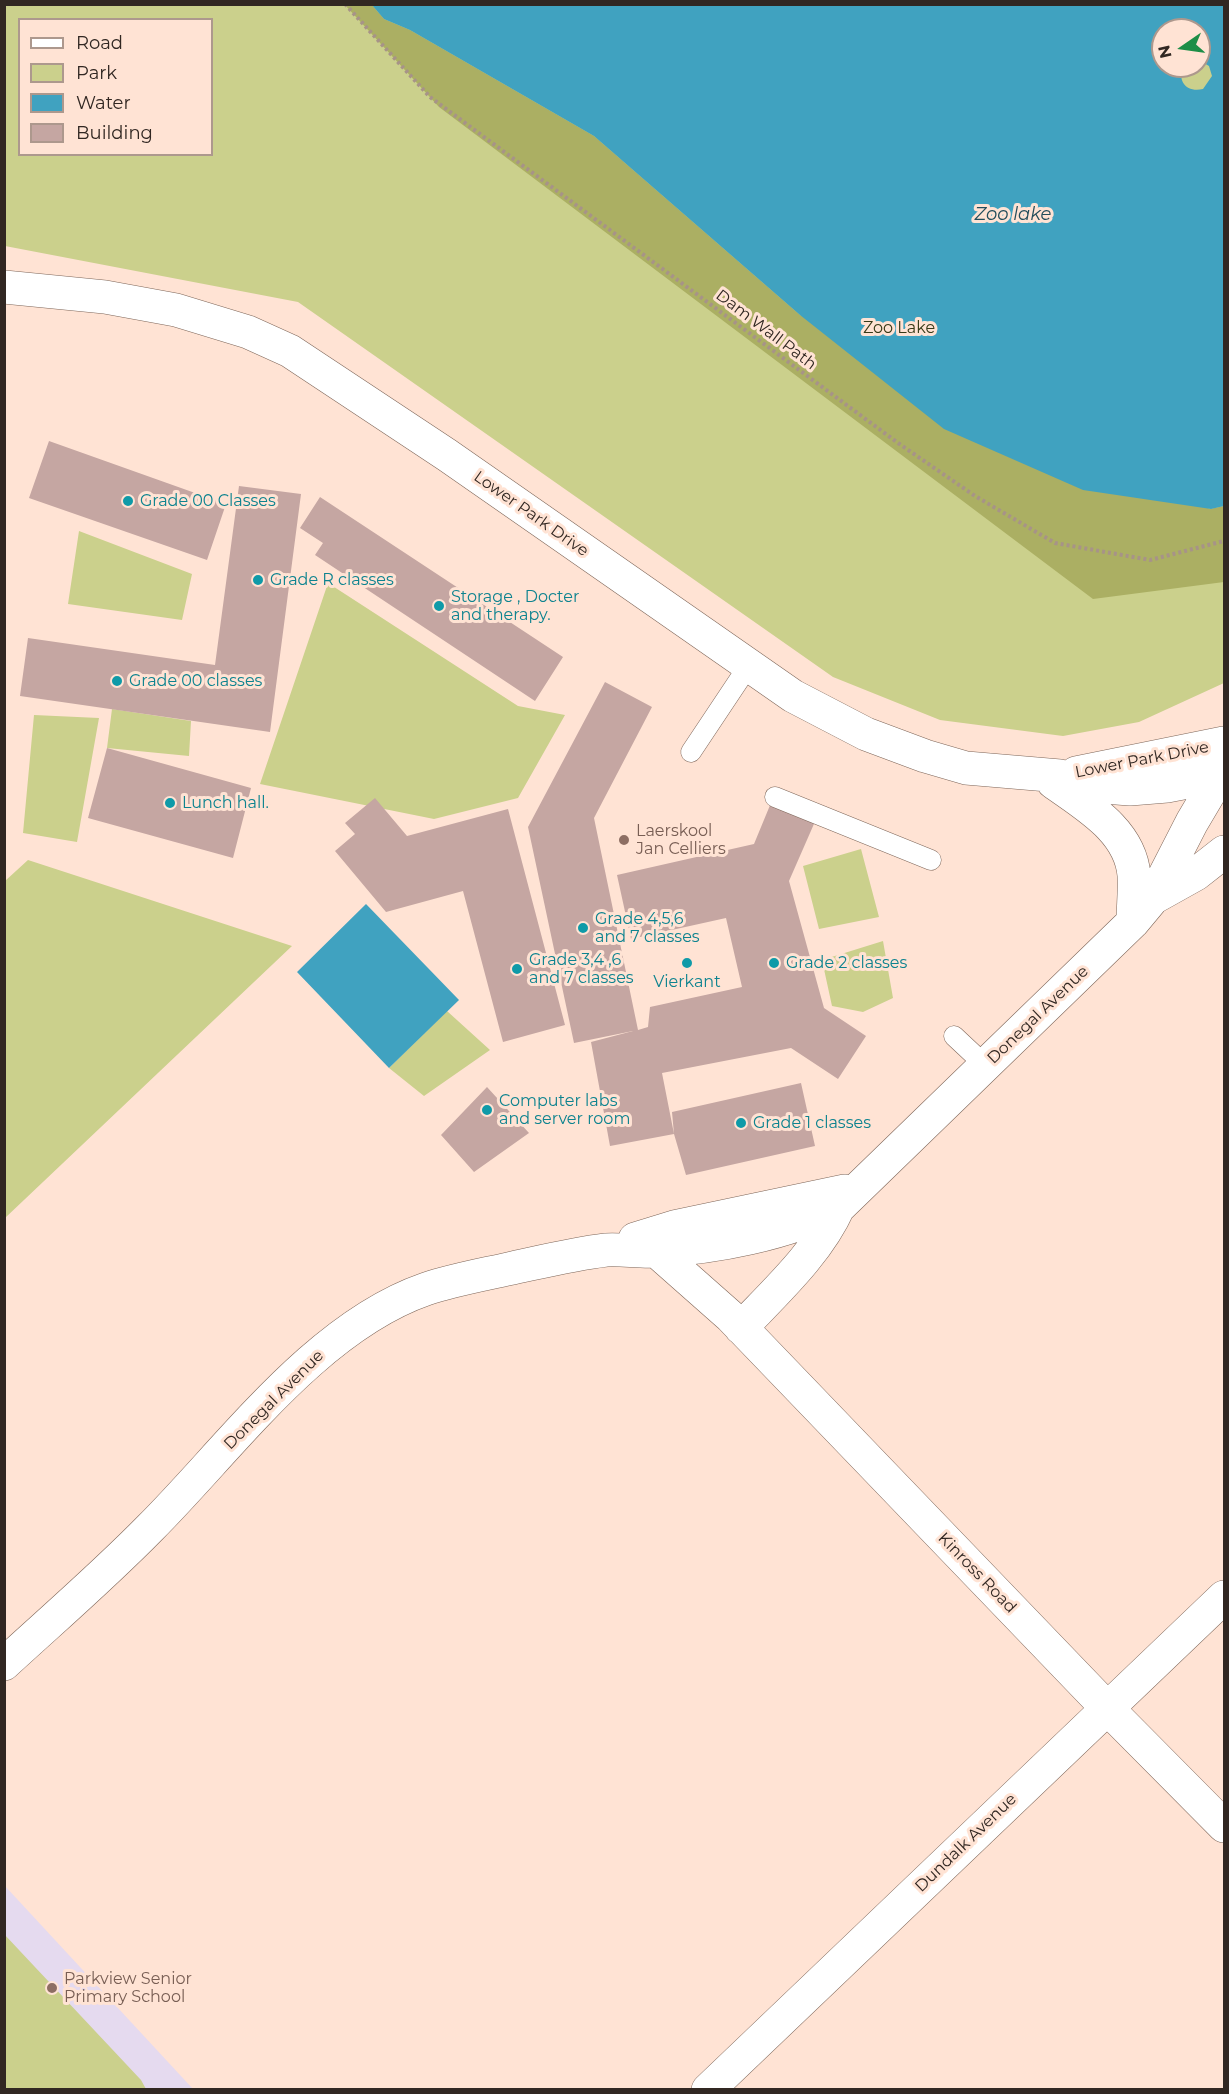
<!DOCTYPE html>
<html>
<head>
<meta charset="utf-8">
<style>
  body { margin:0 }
  #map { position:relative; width:1229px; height:2094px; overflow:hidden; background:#ffe3d4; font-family:Montserrat,sans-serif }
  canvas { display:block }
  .frame { position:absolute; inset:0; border:6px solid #312722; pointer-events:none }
  .legend { position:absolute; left:18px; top:18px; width:195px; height:138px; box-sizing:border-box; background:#ffe3d4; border:2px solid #ad988d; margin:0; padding:8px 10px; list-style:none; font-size:18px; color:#312722 }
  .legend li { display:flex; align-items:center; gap:12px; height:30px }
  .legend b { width:30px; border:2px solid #ad988d }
  .north { position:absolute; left:1151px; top:18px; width:60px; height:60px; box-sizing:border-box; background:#ffe3d4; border:2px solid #ad988d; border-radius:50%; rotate:257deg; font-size:16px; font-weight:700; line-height:24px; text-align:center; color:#312722 }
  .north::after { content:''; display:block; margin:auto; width:21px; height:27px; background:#1d8e47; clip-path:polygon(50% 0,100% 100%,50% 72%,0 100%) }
</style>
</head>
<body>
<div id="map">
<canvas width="1229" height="2094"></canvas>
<div class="frame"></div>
<ul class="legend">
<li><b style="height:8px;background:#fff"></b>Road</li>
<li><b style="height:16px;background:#cbd08c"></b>Park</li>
<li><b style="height:16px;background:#40a2c0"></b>Water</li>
<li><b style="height:16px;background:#c5a6a2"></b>Building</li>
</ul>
<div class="north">N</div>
</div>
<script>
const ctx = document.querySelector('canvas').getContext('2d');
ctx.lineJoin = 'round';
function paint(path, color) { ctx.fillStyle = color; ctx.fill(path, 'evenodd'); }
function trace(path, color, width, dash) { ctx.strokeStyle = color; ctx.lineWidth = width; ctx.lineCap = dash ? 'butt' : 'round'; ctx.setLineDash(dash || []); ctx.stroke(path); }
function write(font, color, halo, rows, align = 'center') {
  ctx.font = font + ' Montserrat,sans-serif'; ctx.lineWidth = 6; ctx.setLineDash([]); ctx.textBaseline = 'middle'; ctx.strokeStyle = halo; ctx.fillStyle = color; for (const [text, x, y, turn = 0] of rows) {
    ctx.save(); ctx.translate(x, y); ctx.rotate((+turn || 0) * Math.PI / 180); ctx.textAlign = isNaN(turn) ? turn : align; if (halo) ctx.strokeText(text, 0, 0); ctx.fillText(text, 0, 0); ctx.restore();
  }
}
const education = new Path2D(`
  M5,1886L193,2089H5Z`);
const green = new Path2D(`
  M4,5H1224V683L1139,722L1063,736L940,720L833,677L298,302L5,246ZM20,20H212V154H20ZM1163,30H1199V66H1163Z
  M79,531L192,574L182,620L68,604Z
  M328,583L518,706L565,715L518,798L434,819L260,784Z
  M112,709L191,721L189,756L107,748Z
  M34,715L99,718L77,842L23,833Z
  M861,849L879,917L819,929L803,866Z
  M28,860L292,946L5,1218V881Z
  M883,941L893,998L863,1012L832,1006L822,960Z
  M447,1011L490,1050L424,1096L389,1068Z
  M4,1934L141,2080L146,2089H5Z`);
const forest = new Path2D(`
  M345,5H372L384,19L410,30L594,136L800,315L1210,509L1224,506V582L1093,599L439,107Z`);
const water = new Path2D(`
  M372,5H1224V506L1211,509L1083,490L944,429L800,315L594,136L410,30L384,19ZM1163,30H1199V60L1209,66L1212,76L1203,89C1187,93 1176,81 1184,66H1163Z
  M366,904L459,1000L389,1068L297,972Z`);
const building = new Path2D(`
  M49,441L226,504L207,560L29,498Z
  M239,486L301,494L270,732L20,696L28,638L215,665Z
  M320,497L563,657L535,701L315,555L323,543L300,528Z
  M605,682L652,707L594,818L638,1030L648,1027L650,1007L742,987L726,918L631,939L617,875L754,844L773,798L817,817L789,881L824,1008L866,1036L838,1079L791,1048L662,1073L674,1134L610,1146L591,1042L633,1031L574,1043L528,827Z
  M107,748L251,788L233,858L88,818Z
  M375,798L407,836L508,809L565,1025L503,1042L463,891L386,912L335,851L355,834L345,823Z
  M801,1083L815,1146L686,1175L674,1134L672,1112Z
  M487,1087L529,1133L474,1172L441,1135Z`);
const path = new Path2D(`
  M345,4L430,97L898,443L975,496L1055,543L1150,560L1224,541`);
const lane = new Path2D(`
  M691,752L749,665
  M775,797L931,860
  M954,1036L986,1066`);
const street = new Path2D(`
  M4,287L105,297L176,310L248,332L290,351L447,455L793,696L866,734L925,756L966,768L1060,776L1104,787L1130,789L1167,786L1224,775
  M1076,773L1224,743
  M1053,782C1086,806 1130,830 1134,875C1135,890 1133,907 1133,922
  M1153,898L1192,822L1224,768
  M635,1239L674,1227L845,1191
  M645,1241L731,1317L1108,1709L1224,1826
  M741,1328C776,1291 818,1253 839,1206
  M4,1664C53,1619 104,1575 150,1528C230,1448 316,1327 426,1289C453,1280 481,1275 508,1269C541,1262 573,1254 606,1250C622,1249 639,1252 656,1251C714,1248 788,1234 839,1207L1133,922L1153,898L1196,874L1224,852
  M708,2090L1224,1597`);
const markers = [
  [128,501,6,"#0f9aa8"],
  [258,580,6,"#0f9aa8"],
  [439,606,6,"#0f9aa8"],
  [117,681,6,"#0f9aa8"],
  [170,803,6,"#0f9aa8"],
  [624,840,6,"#8d6e63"],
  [583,928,6,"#0f9aa8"],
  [687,963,6,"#0f9aa8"],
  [774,963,6,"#0f9aa8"],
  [517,969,6,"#0f9aa8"],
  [487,1110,6,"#0f9aa8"],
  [741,1123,6,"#0f9aa8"],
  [52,1988,6,"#8d6e63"]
];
const parkNames = [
  ["Zoo Lake",899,328]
];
const streetNames = [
  ["Dam Wall Path",766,330,37],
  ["Lower Park Drive",531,514,35],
  ["Lower Park Drive",1142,760,-11],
  ["Donegal Avenue",1038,1015,-44],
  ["Donegal Avenue",274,1400,-45],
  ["Kinross Road",977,1573,46],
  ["Dundalk Avenue",966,1843,-44]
];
const cultureNames = [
  ["Grade 00 Classes",140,501],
  ["Grade R classes",270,580],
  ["Storage , Docter",451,597],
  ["and therapy.",451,615],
  ["Grade 00 classes",129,681],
  ["Lunch hall.",182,803],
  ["Grade 4,5,6",595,919],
  ["and 7 classes",595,937],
  ["Grade 3,4 ,6",529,960],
  ["and 7 classes",529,978],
  ["Grade 2 classes",786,963],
  ["Vierkant",687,982,"center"],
  ["Computer labs",499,1101],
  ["and server room",499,1119],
  ["Grade 1 classes",753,1123]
];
const educationNames = [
  ["Laerskool",636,831],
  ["Jan Celliers",636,849],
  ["Parkview Senior",64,1979],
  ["Primary School",64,1997]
];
const waterNames = [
  ["Zoo lake",1013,215]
];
paint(education, '#e5daef');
paint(green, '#cbd08c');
paint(forest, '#abaf63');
paint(water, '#40a2c0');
paint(building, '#c5a6a2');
trace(lane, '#7e6659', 21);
trace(street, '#7e6659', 34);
trace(path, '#a79388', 4, [3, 3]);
trace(lane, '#fff', 20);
trace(street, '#fff', 33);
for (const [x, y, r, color] of markers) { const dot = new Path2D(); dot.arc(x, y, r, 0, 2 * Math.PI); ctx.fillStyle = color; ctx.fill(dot); trace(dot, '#ffe3d4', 2); }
write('16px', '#373917', '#ffe3d4', parkNames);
write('16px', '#312722', '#ffe3d4', streetNames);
write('16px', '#0d838f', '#ffe3d4', cultureNames, 'left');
write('16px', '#785e54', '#ffe3d4', educationNames, 'left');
write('italic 18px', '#234d5b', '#ffe3d4', waterNames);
</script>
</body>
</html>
